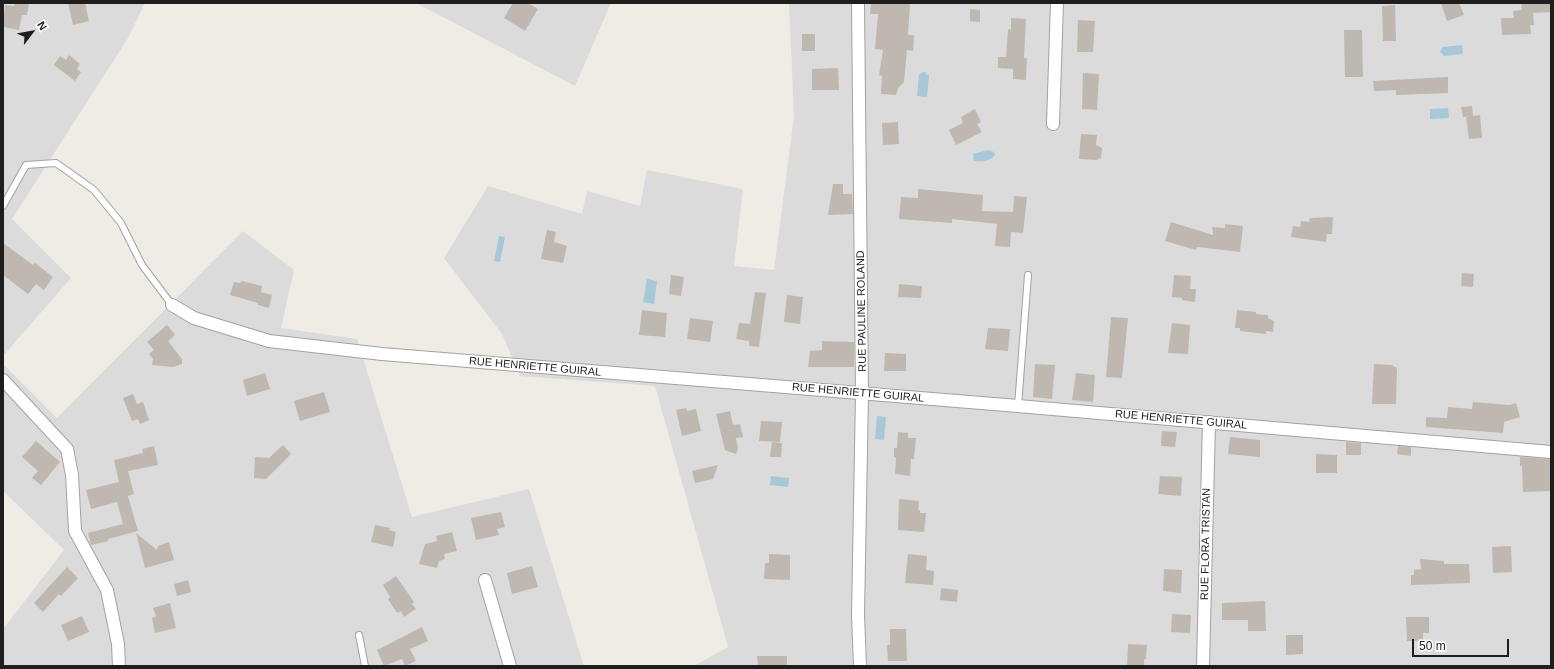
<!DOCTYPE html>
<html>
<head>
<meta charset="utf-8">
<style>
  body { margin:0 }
  #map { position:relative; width:1554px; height:669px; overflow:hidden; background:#eeece4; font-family:Helvetica,sans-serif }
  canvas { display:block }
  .frame { position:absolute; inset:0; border:4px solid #1e1e1e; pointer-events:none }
  .north { position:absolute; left:12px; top:12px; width:40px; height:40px; -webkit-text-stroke:3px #fff; paint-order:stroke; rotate:58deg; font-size:11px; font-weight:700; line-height:16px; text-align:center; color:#1e1e1e }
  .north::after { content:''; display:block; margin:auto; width:14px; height:18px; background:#1e1e1e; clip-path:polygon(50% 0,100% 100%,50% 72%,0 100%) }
  .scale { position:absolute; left:1412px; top:639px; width:97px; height:18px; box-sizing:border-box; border:2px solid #1e1e1e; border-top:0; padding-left:5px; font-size:12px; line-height:14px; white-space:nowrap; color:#1e1e1e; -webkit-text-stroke:3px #fff; paint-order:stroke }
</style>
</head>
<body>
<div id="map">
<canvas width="1554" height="669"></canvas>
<div class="frame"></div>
<div class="north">N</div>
<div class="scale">50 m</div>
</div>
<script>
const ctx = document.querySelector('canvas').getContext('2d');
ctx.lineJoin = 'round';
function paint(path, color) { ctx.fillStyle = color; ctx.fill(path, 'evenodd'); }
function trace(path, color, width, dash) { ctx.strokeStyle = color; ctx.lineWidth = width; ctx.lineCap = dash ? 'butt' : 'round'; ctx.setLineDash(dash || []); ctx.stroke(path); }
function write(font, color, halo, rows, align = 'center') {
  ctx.font = font + ' Helvetica,sans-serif'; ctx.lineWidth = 3; ctx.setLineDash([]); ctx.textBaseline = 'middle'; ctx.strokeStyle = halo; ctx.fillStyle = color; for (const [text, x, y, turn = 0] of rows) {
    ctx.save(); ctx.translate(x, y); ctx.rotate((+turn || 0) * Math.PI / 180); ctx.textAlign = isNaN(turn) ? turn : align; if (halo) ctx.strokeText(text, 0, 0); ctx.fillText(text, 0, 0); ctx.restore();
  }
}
const residential = new Path2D(`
  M3,3H145L128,38L12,219L71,278L3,356Z
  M416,3H611L575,86Z
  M789,3H1551V666H694L728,647L655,386L520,376L502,334L444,258L488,186L582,214L587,191L640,206L647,170L743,189L734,266L774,270L794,116Z
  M243,231L294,270L281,328L357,339L412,517L529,489L584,666H3V629L64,550L3,491V364L57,418Z`);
const water = new Path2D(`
  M1462,45L1463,54L1444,56L1440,52L1443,47Z
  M923,72H925L927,75H929L927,97L917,96L919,75Z
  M1448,108L1449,118L1430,119V109Z
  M988,150L994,152L995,155C991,161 982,162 974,161L973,154Z
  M499,236L505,237L500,262L494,261Z
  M647,279L657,281L654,304L643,302Z
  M877,416L886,417L884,440L875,439Z
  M771,476L789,478L788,487L770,485Z`);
const building = new Path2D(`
  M15,3H29L27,15H22L19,30L3,27L5,5L14,6Z
  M68,3H85L89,21L73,25Z
  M513,3H528L538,9L525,31L504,18Z
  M871,3H910L908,35H914L913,51L907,50L904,82L898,88L896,95L881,94L882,76L879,75L883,50L875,49L878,14H870Z
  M1441,3H1459L1464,15L1447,21Z
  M1521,3H1551V12L1533,13L1534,25H1530L1531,34L1502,35L1501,18H1514L1513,11L1522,10Z
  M1395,5L1396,41H1383L1382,6Z
  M970,9L980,10V22L970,21Z
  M1011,18L1026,19L1024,58H1027L1026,80L1013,79V69L998,68V57H1006L1008,29L1011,30Z
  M1078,20L1095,21L1093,52H1077Z
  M1344,30H1362L1363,77H1345Z
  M802,34H815V51H802Z
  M69,55L80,64L77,69L81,72L75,81L54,65L60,56L66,60Z
  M838,68L839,90H812V69Z
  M1083,73L1099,74L1097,110L1082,109Z
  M1448,77V93L1396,95V90L1374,91L1373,81Z
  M1472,106L1473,116L1463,117L1461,107Z
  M975,109L981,122L977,124L982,132L956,145L949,130L963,123L961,117Z
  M1480,115L1482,138L1469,139L1466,117Z
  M898,122L899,144L883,145L882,123Z
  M1081,134L1097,135L1096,145L1102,148L1101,158L1097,160L1079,159Z
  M833,184H843V194H852L853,214L828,215Z
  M918,189L983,195L982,211L1013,212L1014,196L1027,197L1023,233L1011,232L1010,247L995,246L997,224L952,219V223L899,219L901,197L918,198Z
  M1333,217L1332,234H1327L1326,242L1291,237L1293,226L1300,227L1301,221L1309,222L1310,218Z
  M1171,222L1213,235L1212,227L1225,228V224L1243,226L1240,252L1197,247L1196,250L1165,241Z
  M547,230L556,232L554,242L567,246L563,263L541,259Z
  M3,243L33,265L35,263L53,277L44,290L36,284L28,294L3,275Z
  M1462,273L1474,274L1473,287L1461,286Z
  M671,275L684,277L681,296L669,294Z
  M1174,275L1191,276L1190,289H1196L1195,302L1182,300V298L1172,297Z
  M242,281L262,286L261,292L272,295L269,308L258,305V303L230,295L234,282L240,283Z
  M899,284L922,286L921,298L898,297Z
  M755,292L766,293L759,347L749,346V341L736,339L739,323L750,324Z
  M787,295L803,297L800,324L784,322Z
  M642,310L667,313L665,337L639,335Z
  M1237,310L1256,312V314L1268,315V318L1274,321L1273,332L1266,331V334L1240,331V328H1235Z
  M1111,317L1128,318L1122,378L1106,377Z
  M690,318L713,321L710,342L687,339Z
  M1172,323L1190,325L1188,354L1168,353Z
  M167,325L175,335L168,341L182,359V364L173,367L152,365L153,359L149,354L154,350L147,342Z
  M988,328L1010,329L1008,351L985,349Z
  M822,341L854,342V367H808L810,351L822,350Z
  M885,353L906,354V371H884Z
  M1035,364L1055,365L1052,399L1033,397Z
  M1374,364L1393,365L1394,367H1396L1397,370L1396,404H1372Z
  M265,373L270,389L247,396L243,380Z
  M1076,373L1095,375L1093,402L1072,400Z
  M324,392L330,412L300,421L294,401Z
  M133,394L137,404L143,402L149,420L140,424L138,419L132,421L123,398Z
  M1473,402L1510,405L1516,403L1520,417L1504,422L1503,433L1426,427V417L1447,418L1448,407L1472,409Z
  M686,408L687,411L696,409L701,431L682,436L676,410Z
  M730,411L733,425L740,424L743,437L736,438L738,448L736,454L725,450L716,414Z
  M761,421L782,422L780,442L759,441Z
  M1162,431L1177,432L1175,447L1161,446Z
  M898,432L908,433V438H916L914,459H911L910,476L895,474L896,458L894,457V448H897Z
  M1230,437L1260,440V457L1228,454Z
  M36,441L60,462L41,485L32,478L38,471L22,457Z
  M772,442L782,443L781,457H770Z
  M1346,442L1361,443V455H1346Z
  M283,445L291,454L266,479L254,478L255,457L269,458Z
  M154,446L158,465L128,471L134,494L128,496L138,531L108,539V541L91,545L88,533L123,524L117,502L91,509L86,490L119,482L114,460L143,453L142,449Z
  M1398,446L1411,447V456L1397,454Z
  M1316,454L1337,455V473H1316Z
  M1520,457L1550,459V491L1523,492L1522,466H1520Z
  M718,465L713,479L695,483L692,471Z
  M1160,476L1182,477L1181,496L1158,494Z
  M899,499L919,501L918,510H920V513H926L924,532L898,530Z
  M501,512L505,527L497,529L499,535L476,540L471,518Z
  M375,525L390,528L389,530L396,532L393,547L371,542Z
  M452,532L457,551L444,554L445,559L439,561L437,568L419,564L425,544L437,541L436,536Z
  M136,533L157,550L158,546L169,542L174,560L145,568Z
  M1511,546L1512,572L1493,573L1492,547Z
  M769,554L790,555V580L764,579L765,563H769Z
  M908,554L927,556L926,570L934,571L933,585L905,583Z
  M1420,559L1444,561V564H1469L1470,583L1411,585V575H1414V570L1421,569Z
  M532,566L538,587L512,594L507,573Z
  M67,567L78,578L61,596L59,594L43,612L34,603Z
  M1164,569L1182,570L1181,593L1163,591Z
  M396,576L414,602L412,604L416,609L404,617L401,611L397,613L388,599L390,597L383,585Z
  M188,580L191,592L177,596L174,584Z
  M941,588L958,590L957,602L940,600Z
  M1265,601L1266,631H1248V620H1222V603Z
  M170,603L176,628L155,633L152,618L156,616L153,608Z
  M1172,614L1191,615L1190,633L1171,632Z
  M82,616L89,632L68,641L61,625Z
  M1406,617H1429V633H1423V641H1407Z
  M422,627L428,641L410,649L416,661L405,666L402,659L384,666L377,650Z
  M890,629H906L907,661H888L887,645H890Z
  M1286,635H1303V654L1286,655Z
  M1128,644L1147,645L1146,659H1144V666H1127Z
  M757,656H787V666H758Z`);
const service = new Path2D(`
  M3,206L26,165L56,163L94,190L121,223L142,265L172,305
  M1018,406L1028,275
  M359,635L365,666`);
const minor = new Path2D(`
  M858,3L862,394L858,615L860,666
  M1053,124L1057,3
  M172,305L194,318L269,341L382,354L1018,406L1551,452
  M3,380L67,449L72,475L75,531L107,590L118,644L119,666
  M485,580L510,666
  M1203,666L1209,422`);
const streetNames = [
  ["RUE PAULINE ROLAND",862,311,-91],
  ["RUE HENRIETTE GUIRAL",535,367,5],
  ["RUE HENRIETTE GUIRAL",858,393,5],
  ["RUE HENRIETTE GUIRAL",1181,420,5],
  ["RUE FLORA TRISTAN",1206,544,-89]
];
paint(residential, '#dcdbdb');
paint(water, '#a7c8d9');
paint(building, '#beb8b1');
trace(service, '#a2a2a2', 8);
trace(minor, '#a2a2a2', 14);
trace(service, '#fff', 6);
trace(minor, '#fff', 12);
write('11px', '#1e1e1e', '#fff', streetNames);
</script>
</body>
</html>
